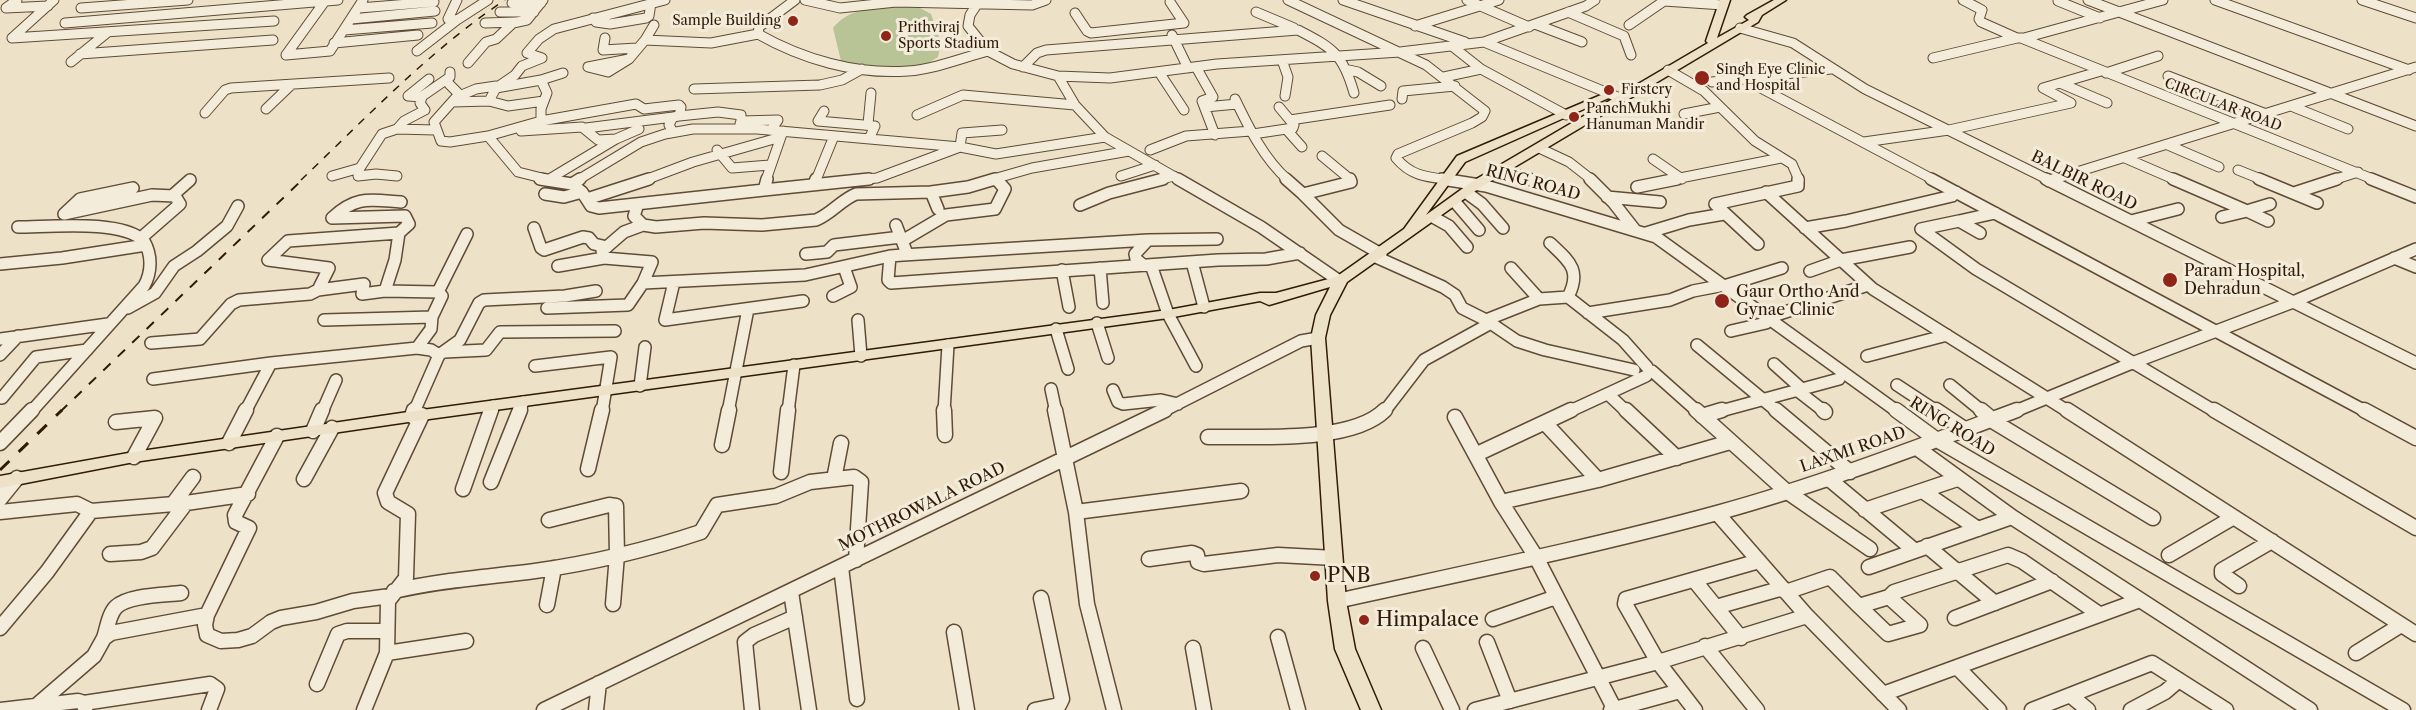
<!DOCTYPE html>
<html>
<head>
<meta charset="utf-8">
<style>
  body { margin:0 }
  canvas { display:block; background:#ede2c8 }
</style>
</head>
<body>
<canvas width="2416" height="710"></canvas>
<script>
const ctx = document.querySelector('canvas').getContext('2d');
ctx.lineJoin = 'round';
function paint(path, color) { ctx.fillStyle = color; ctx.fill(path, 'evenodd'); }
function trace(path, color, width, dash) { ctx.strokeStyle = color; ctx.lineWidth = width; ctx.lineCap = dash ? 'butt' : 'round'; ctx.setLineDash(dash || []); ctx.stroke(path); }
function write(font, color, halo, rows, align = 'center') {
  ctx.font = font + ' "Libre Caslon Text",serif'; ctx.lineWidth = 6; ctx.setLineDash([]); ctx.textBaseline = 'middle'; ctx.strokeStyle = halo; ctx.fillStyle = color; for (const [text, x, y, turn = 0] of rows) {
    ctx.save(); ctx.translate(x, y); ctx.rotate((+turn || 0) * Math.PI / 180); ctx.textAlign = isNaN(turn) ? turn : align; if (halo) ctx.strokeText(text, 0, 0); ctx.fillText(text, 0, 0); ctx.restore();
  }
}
const green = new Path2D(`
  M892,6L920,8L931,14L941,43L938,57C912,76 871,68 841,61L833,28C848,9 869,9 892,6Z`);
const minorFar2 = new Path2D(`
  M17,0L6,8L48,6
  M795,0L759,27L758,34C802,59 856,75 908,71C935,69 962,58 988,51
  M805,0L840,8L896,2L1032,5L1046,0
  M980,0L970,15L968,26L988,51L1013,64L1058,76L1110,78L1217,64L1400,52L1484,42L1586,6L1595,0
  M1288,0L1426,65L1485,111L1482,117L1472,123L1398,154L1396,158C1412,177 1428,177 1451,180
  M1343,0L1465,42
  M1467,0L1529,27
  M1963,0L1982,10L1979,19L1981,22L2017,38H2024L2163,0
  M2088,0L2416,126
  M2215,0L2409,70
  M2362,0L2416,18
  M325,1L286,55L330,51L363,0
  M2058,1L2100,18
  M512,3H541
  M81,8L188,0
  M359,8L434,2
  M500,12H534
  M1256,12L1294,28
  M1568,12L1624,36L1631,55
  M1075,13L1087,31L1091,33L1184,23L1170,2
  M593,18L596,22L610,24L646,18L649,16L651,3
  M351,19L435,11
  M457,20L488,0
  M65,23L338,0
  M485,23L516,22
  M1535,24L1582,42
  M1629,25L1664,1L1723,5
  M1415,26L1499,0
  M1740,28L1793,43L1865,89L2049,180
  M344,30L432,23
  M1172,35L1188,68
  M12,38L274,21
  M12,38L54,0
  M605,38L603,50L637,48
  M2021,38L2375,180
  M645,40L654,25
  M1484,42L1620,98
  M334,43L418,35
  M1452,46L1481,69
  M417,51L457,20L448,19L457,0
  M80,54L273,40
  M1933,58L2017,38
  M629,59L608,72L588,67Z
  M629,59L645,40L711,43L758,34
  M1282,60L1288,77L1285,96
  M71,62L108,32
  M468,63L486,42L496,39L513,23L527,20L543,0
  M1023,67L1037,53L1046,50L1298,30C1333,48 1343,54 1354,93
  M1196,67L1213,97L1202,101L1215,135
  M1349,70L1358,72L1381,86
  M1668,70L1704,91L1755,141L1792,164L1799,180
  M1159,72L1184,110
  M2106,73L2158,56
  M1058,76L1075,105L1105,137L1180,180
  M2168,76L2266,114
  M1444,77L1481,69L1566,115
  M1742,78L1934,180
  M429,79L408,96L422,97L420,103L425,110L404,121L397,129L435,130
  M541,80L563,73
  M1712,82L1831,69
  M2060,83L2107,103
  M449,84L459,94L434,122L441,141L450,142L488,136L518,172L550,180
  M694,89L820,85L842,80L862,69
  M421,97L450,77V72
  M457,97L476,89L496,86
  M1235,99C1249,128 1264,159 1288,180
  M1402,99L1403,91L1455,86
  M489,101L508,106L544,101
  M452,102L489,101L496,88L515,75L522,66L542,58L527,53L539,39L554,29L665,0
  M2291,106L2348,129
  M1205,107L1237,104
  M266,109L290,86
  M824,111L818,121L875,126L869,139
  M205,113L225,90L231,88L389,78
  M1684,114L1720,107
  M917,115L963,95L1075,105
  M679,116L718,112L741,115V121
  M1290,120L1390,105
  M541,121L636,104L644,109L679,105L681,107L679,116L673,117L669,125L673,132
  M740,124L741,121L778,120L771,130
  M868,124L871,93
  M586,128L673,117
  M1286,129L1302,147
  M521,131L582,127L598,140L616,139
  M1253,134L1293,128L1294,125L1279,107
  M488,136L541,121V109L547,93L541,80L496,88
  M1864,142L1949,130L2071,103L2043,88L2101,71
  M2168,145L2219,167
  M1539,148L1569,162L1592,180
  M717,150L732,168L770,165
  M1150,150L1186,136L1251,131
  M1322,156L1351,180
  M2125,158L2176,180
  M1653,159L1682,179
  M1503,169L1533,180
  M2238,170L2263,180
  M332,176L360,168L382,134L397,129
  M358,176L376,174L397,176
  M1121,176L1155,165
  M551,178L616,139L639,129
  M578,180L641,142L665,134L693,129H757L960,147L996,154L1105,137
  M645,180L693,162L781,137
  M766,180L783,131
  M816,180L834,136
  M855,180L877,178L960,147L962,133L1002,130
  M990,180L1032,168L1129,151
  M1157,180L1174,176
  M1670,180L1781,158
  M2051,180L2416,67
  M2333,180L2358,172`);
const minorFar1 = new Path2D(`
  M540,179L572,184L580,179
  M1178,179L1261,227L1338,280
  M1286,179L1303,194
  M1350,179L1351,182L1303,194L1339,230L1381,254
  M1442,179L1486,186L1656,237L1898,412
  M1529,179L1550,187
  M1590,179L1613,202L1635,230
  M1931,179L2367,412
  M2046,179L2416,363
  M2173,179L2247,211L2270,204
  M2259,179L2317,203
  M2371,179L2416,197
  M2049,181L2056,179
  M572,184L582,192L591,206L599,208L764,190L767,179
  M814,184L816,179
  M1637,187L1677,179
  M133,188L80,199L64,214L152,195L175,196L180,204L141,238
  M764,190L869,179
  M1766,192L1873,289L2069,412
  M1467,193L1482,204L1503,228
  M2294,193L2337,179
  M545,194L564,197L582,192
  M173,195L190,180
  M1607,197L1660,202
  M587,199L649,179
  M1455,202L1479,230
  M638,204L634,216L643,225L656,227L704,223L762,225L816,220C831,214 841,200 856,194L931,192
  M1080,205L1109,193L1163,179
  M938,209L931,192L968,187L995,179
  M1433,217L1449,226L1467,247
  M2222,217L2247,211L2268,221
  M1959,221L1921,229L1976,269L2216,412
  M2131,221L2178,209
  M896,225L906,251L903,255L890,256L888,280L891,283L1218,260L1266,259L1300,253
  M18,227C49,227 121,219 144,241C152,255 152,272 144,286L31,412
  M534,228L541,248L544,250L583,237L589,238L594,244L607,247
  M1805,228L1846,221L1952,196L1956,192
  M399,233L409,224L405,216L332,218C356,195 371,200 401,202
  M1646,233L1689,220L1724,214
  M1980,233L1959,221L1995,213
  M902,241L946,215L995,209L1005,189L997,180
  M1758,244L1715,204L1798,186V179
  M602,251L624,232L643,225
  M806,254L827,252L834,245L901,237
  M903,255L1148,240L1217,239
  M1376,257L1443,287L1455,295L1462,308L1486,320L1517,341L1545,350L1634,370
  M2394,258L2416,267
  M1192,262L1204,307
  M0,264L62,258L146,245
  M1143,265L1136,259L1135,254L1148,240
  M1151,265L1168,314L1196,366
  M558,266L604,258L652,262L643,283
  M1100,268L1103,303
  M1511,268L1539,299
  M1062,270L1069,307
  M1810,271L1841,260L1910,247
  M674,282L665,320L803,301
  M1724,286L1782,268
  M318,290L364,284L362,294L385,291
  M833,296L851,287L844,267
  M1568,297L1623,340L1647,367
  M128,308L155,293L174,266L197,251L227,226L238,206
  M547,308L628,305L643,283L805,275L890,256
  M1588,313L1670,300L1693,291L1719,286
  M1767,318L1868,285
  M324,320L432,317
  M858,320L861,356
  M1486,320L1539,299L1568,297C1582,270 1569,261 1550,243
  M1097,323L1108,358
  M1056,329L1068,369
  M1731,331L1766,323
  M0,339L108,324
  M151,343L200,339L231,304L239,300L310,294L318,290L329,268L268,260L288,241L399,233L395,260L385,291L438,292
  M1697,345L1778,412
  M417,348L431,329L432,317L442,296L438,292L467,234
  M444,352L486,350L500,332L615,331
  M0,355L18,336
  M439,355L460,340L479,303L484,300L565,296L596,291
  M1867,356L1947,335
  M1774,364L1803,390
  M535,366L611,357L602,412
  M1652,371L1698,412
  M153,379L271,363
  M1897,385L1938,412
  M1950,385L1983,412
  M640,386L645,347
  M1051,389L1056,412
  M1113,390L1118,402L1123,404L1161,400L1178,404
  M1798,391L1825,412
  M1609,395L1627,412
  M2,398L36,357L87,350
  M245,412L271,363L417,348L431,350L439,355L414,412
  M322,412L336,380
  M491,412L493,406
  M519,412L523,402
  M728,412L748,309
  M788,412L794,365
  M944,412L948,345
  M1161,412L1301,341L1318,338
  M1384,412L1424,360L1491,323
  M1568,412L1646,376
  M1717,412L1839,379
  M2013,412L2132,363L2293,302L2416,249`);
const minor = new Path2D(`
  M944,410L945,435
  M1055,410L1076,512L1087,604L1114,710
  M1626,410L1677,458
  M1696,410L1786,491L1870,549
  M1776,410L1850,472
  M1823,410L1825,412
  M1896,410L1937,440L2403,710
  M1936,410L1966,430
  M1981,410L1993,420
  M2067,410L2416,634
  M2214,410L2416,528
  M2364,410L2416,438
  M412,416L414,410
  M1702,416L1722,410
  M1455,417L1501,502L1536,557L1615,710
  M1991,420L2153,518
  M116,422L155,418L134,457
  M1545,423L1598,480
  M313,431L322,410
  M277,436L235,515L236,522L249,528L207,615L205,625L207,635L221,641L238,640L252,636L271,622L281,618L316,612L353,601L390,596
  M1208,437C1254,436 1351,444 1385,410
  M0,443L32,410
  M229,443L246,410
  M722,445L729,410
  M1917,448L2012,517L2310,710
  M1477,454L1571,410
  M588,469L602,410
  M781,472L788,410
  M304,479L332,428
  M834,479L841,443
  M1829,479L1914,550
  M491,482L520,410
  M463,489L491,410
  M1924,492L1978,529
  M0,499L17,478
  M1501,502L1598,480L1730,442
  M173,504L193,477
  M1865,510L1957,479
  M91,511L186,503L248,494
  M0,512L77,504L91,511L47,572L0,628
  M1076,512L1241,491
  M1717,513L1807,616L1899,710
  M549,520L609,505L616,506L617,555L613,604
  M1927,546L1995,603
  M110,554L141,552L152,548L186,503
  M2169,555L2234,517
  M1149,559L1192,553L1197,555L1198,562L1204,564L1278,555L1335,558
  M841,567L857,699
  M1869,567L2012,517
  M1694,580L1741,638
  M2239,586L2222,574V570L2272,541
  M394,591C441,580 488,577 535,571C592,563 647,550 701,532L717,505L776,496L810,482L854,477L861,482L856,560
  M791,592L809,710
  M1786,592L1830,577L1859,606
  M1889,597L1920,625L1888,634L1859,606Z
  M1889,597L1894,592L2008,555L2022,561L2099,614
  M1337,601C1464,573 1592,547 1717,513C1819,485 1918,447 2017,410
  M547,605L554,568
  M1716,607L1783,588
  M1955,618L2052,581
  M1493,619L1556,597
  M954,632L967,710
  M1278,637L1298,710
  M104,638C107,629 109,614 116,607C128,595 165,595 181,593
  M1487,642L1510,701
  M1705,646L1757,710
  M1193,648L1204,710
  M1423,648L1452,710
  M387,653L466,641
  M2356,653L2401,625
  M1957,667L1999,710
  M317,684L338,634L347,631H387
  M1883,694L2140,600
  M2070,695L2088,710
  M84,703L210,684L217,689L209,710
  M36,706L94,656L104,638L111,633L207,615
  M0,710L78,701L84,703L85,709
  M364,710L387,653L388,601L406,578L408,514L388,502L385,493L422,415
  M544,710L1165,410
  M596,710L599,683
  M752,710L745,642L754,635L795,617
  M1035,710L1059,705L1062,699L1041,598
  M1475,710L1658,662L1807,616
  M1611,710L1680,691
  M1695,710L1658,662L1625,604L1626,599L1759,561
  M2032,710L2152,663L2226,710
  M2131,710L2165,692L2179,680`);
const major = new Path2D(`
  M1720,0H1730L1717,38L1749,20L1745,17L1747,15L1774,0H1786L1762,15L1758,22L1481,187L1347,282L1330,315L1325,338L1346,601L1355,649L1381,710H1361L1335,649L1328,601L1311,338L1316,315L1330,287L1269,305L1260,301L1168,318L422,420L134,462L0,488V476L134,452L422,410L1168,310L1260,293H1276L1336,277L1404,229L1457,156L1601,95L1605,94L1611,97L1465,162L1426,215L1473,181L1708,43L1706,41Z`);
const railFar2 = new Path2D(`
  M301,180C366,118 430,50 505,0`);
const railFar1 = new Path2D(`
  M60,412L303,179`);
const rail = new Path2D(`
  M0,470L62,410`);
const markers = [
  [793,21,6,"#8f2418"],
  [886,36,6,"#8f2418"],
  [1702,78,8,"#8f2418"],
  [1609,90,6,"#8f2418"],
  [1574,117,6,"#8f2418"],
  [2170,280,8,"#8f2418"],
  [1722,301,8,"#8f2418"],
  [1315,576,6,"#8f2418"],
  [1364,620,6,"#8f2418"]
];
const farPoinames = [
  ["Sample Building",781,21,"right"],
  ["Prithviraj",898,28],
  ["Sports Stadium",898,44],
  ["Singh Eye Clinic",1716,70],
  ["and Hospital",1716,86],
  ["Firstcry",1621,90],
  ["PanchMukhi",1586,109],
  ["Hanuman Mandir",1586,125]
];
const farStreetnames = [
  ["CIRCULAR ROAD",2223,105,21]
];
const streetNames = [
  ["BALBIR ROAD",2084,181,26],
  ["RING ROAD",1533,183,15],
  ["RING ROAD",1952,427,32],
  ["LAXMI ROAD",1853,450,-19],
  ["MOTHROWALA ROAD",922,507,-26]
];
const poiNames = [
  ["Param Hospital,",2184,271],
  ["Dehradun",2184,289],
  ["Gaur Ortho And",1736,292],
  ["Gynae Clinic",1736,310]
];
const nearPoinames = [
  ["PNB",1327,576],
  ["Himpalace",1376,620]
];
paint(green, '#b8c396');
trace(minorFar2, '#604c36', 11);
trace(minorFar1, '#604c36', 14);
trace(minor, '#604c36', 17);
trace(major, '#311a06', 3);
trace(minorFar2, '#f3ecdb', 9);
trace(minorFar1, '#f3ecdb', 11);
trace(minor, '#f3ecdb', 14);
paint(major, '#ede2c8');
trace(railFar2, '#311a06', 1.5, [8, 8]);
trace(railFar1, '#311a06', 2, [10, 10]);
trace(rail, '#311a06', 3, [13, 13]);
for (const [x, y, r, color] of markers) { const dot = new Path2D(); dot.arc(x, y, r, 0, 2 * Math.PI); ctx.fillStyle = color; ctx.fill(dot); trace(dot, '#f3ecdb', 2); }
write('14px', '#311a06', '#f3ecdb', farPoinames, 'left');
write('14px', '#311a06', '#f3ecdb', farStreetnames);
write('16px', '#311a06', '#f3ecdb', streetNames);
write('16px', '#311a06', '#f3ecdb', poiNames, 'left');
write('20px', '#311a06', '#f3ecdb', nearPoinames, 'left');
</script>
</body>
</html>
